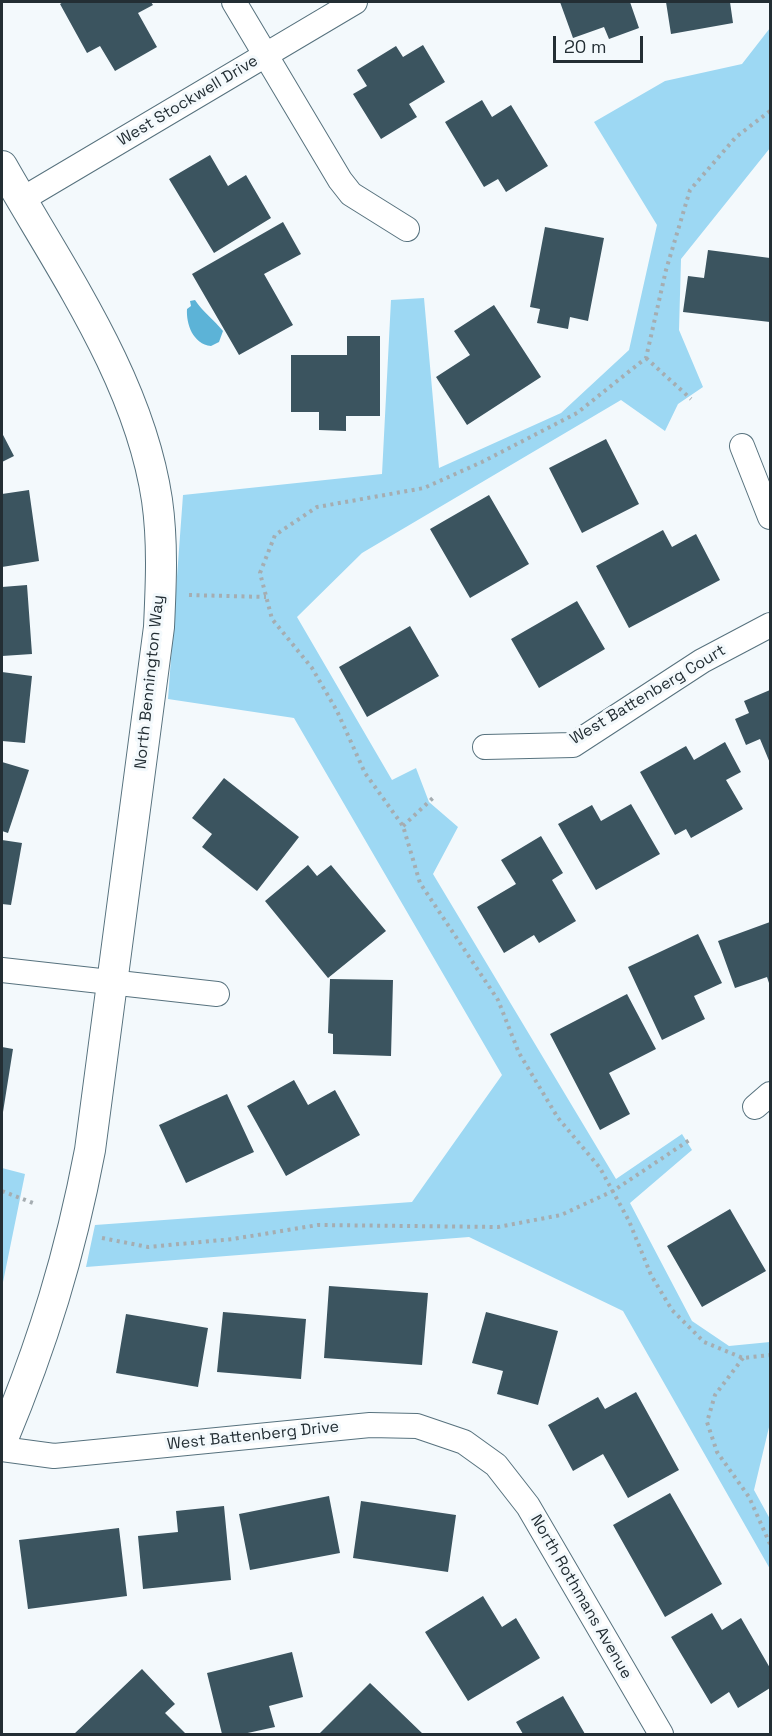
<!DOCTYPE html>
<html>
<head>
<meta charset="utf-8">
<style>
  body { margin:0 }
  #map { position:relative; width:772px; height:1736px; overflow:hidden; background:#f3f9fc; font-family:"Space Grotesk",sans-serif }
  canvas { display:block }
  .frame { position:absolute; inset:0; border:3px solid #232e34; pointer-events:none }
  .scale { position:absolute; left:553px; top:36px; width:90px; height:27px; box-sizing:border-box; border:3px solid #232e34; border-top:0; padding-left:8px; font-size:18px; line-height:21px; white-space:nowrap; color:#232e34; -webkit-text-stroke:4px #f3f9fc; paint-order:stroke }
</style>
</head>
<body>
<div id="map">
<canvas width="772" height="1736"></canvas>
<div class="frame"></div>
<div class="scale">20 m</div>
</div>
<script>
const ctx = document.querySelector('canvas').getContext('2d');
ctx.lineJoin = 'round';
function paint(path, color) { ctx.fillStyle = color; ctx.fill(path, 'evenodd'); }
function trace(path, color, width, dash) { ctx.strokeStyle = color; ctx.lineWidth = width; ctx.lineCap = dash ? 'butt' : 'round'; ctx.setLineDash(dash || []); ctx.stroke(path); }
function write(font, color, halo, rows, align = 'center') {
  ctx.font = font + ' "Space Grotesk",sans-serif'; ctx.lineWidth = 6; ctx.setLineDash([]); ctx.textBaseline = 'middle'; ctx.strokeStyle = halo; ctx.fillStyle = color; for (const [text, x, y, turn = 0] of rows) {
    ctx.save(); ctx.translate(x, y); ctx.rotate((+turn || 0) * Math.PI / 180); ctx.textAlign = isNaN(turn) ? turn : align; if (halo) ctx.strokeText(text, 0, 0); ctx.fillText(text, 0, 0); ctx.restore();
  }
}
const green = new Path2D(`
  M770,28V148L681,259L679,330L703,387L678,404L665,431L621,400L362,553L297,617L392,780L416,768L429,802L458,827L433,874L616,1179L682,1134L692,1150L630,1203L692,1321L729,1346L770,1342V1423L754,1490L770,1519V1569L623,1311L469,1237L86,1267L95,1225L412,1202L502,1075L294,718L168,699L183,495L382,474L391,300L424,298L439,468L561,413L629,350L657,225L594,122L665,81L742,64Z
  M2,1168L25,1174L2,1287Z`);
const water = new Path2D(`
  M195,300C202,311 214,320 223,331L219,342L211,346C193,344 186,324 187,309L191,306L190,301Z`);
const building = new Path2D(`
  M63,2H151L153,5L138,13L157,47L115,71L100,46L87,53L60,4Z
  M560,2H630L639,28L609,39L604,27L573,38Z
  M666,2H730L733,23L671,34Z
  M423,45L445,82L409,104L417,117L381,139L353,94L367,86L357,70L396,46L403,57Z
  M482,100L492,117L511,105L548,166L506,192L498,179L484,187L445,122Z
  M210,155L228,186L246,175L271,218L214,253L169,179Z
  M283,222L301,254L264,274L293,325L239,355L192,274Z
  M545,227L604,238L588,321L570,317L568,329L537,323L540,309L530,307Z
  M708,250L770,258V322L683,312L688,276L704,278Z
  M494,305L541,377L467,425L436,377L470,355L454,331Z
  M347,336H380V416H346V431L319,430V412H291V355H347Z
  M2,433L14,456L2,462Z
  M606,439L639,504L582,533L549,468Z
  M29,490L39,561L2,567V494Z
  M489,495L529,564L470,598L430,529Z
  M663,530L672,547L696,534L720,580L629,628L596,566Z
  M27,585L32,654L2,656V587Z
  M577,601L605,649L539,688L511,639Z
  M410,626L439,676L367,717L339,667Z
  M2,672L32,676L25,743L2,741Z
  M770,690V763L760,739L746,745L735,719L749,713L744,701Z
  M725,742L741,772L726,780L743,809L691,838L686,829L675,835L640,772L686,746L694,760Z
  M2,762L29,770L8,833L2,831Z
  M224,778L299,837L257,891L202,847L212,834L192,818Z
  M631,804L660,854L596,890L558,824L592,805L601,821Z
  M541,836L563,873L552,880L576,921L539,943L534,935L504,953L477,907L516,884L501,860Z
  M2,840L22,843L11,905L2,904Z
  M308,865L317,876L331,865L386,931L328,978L265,901Z
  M770,922V986L767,977L735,988L718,941Z
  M698,934L722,983L694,996L705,1019L662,1040L628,967Z
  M330,979L393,980L391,1056L333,1054V1034L328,1033Z
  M627,994L656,1049L609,1073L630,1114L600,1130L550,1034Z
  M2,1047L13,1049L3,1112H2Z
  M294,1080L308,1105L335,1090L360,1135L286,1176L247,1106Z
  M227,1094L254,1152L186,1183L159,1125Z
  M730,1209L766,1271L702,1307L667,1246Z
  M329,1286L428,1293L422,1365L324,1358Z
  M223,1312L306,1319L301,1379L217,1372Z
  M486,1312L558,1331L538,1405L497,1394L503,1371L472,1363Z
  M126,1314L208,1328L198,1387L116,1373Z
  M636,1392L679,1470L628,1498L603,1454L573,1471L548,1425L598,1397L605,1409Z
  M670,1493L722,1584L665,1617L613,1525Z
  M329,1496L340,1553L250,1570L239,1514Z
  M361,1501L456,1515L448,1572L353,1558Z
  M224,1506L231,1580L143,1589L138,1536L178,1532L176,1511Z
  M119,1528L127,1596L28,1609L19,1540Z
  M483,1596L502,1627L516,1618L540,1658L468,1701L425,1632Z
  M712,1613L722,1630L741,1618L770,1668V1688L738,1708L729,1692L711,1704L671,1637Z
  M292,1652L303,1697L269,1706L275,1727L243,1734H222L207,1673Z
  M142,1669L175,1704L165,1713L186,1734H74Z
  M370,1683L423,1734H319Z
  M563,1696L585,1734H523L516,1722Z`);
const path = new Path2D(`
  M770,111L736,137L690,190L666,270L646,358L577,413L482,462L424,488L317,507L275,535L260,573L272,619L312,668L337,711L365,773L403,826L420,883L498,1000L519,1053L558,1118L600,1168L629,1221L651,1275L672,1310L704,1342L743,1358L770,1355
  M646,358L691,399
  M189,595L266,597
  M403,826L434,797
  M2,1191L33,1203
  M102,1238L148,1247L233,1239L318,1225L498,1227L561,1215L613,1191L691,1139
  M743,1358L715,1395L707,1422L717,1452L749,1497L770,1544`);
const minor = new Path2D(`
  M234,2L340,180L351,194L407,229
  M21,200L355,2
  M742,446L770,517
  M485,747L573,745L702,661L770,625
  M2,970L217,994
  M755,1107L770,1094
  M2,1449L54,1456L370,1425L417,1426L464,1442L496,1465L528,1506L661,1734`);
const tertiary = new Path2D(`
  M2,166C61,270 139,379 157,500C163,542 161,584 159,627L90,1150C70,1255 43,1343 2,1441`);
const streetNames = [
  ["West Stockwell Drive",188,101,-31],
  ["North Bennington Way",150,682,-84],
  ["West Battenberg Court",648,695,-31],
  ["West Battenberg Drive",253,1436,-6],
  ["North Rothmans Avenue",581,1597,60]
];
paint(green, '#9dd8f3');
paint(water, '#5cb3d7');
paint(building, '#3b545f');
trace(minor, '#57727e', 26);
trace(tertiary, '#57727e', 32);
trace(path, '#a5adb1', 4, [3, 4.5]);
trace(minor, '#fff', 24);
trace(tertiary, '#fff', 30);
write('16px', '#232e34', '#f3f9fc', streetNames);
</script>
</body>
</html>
